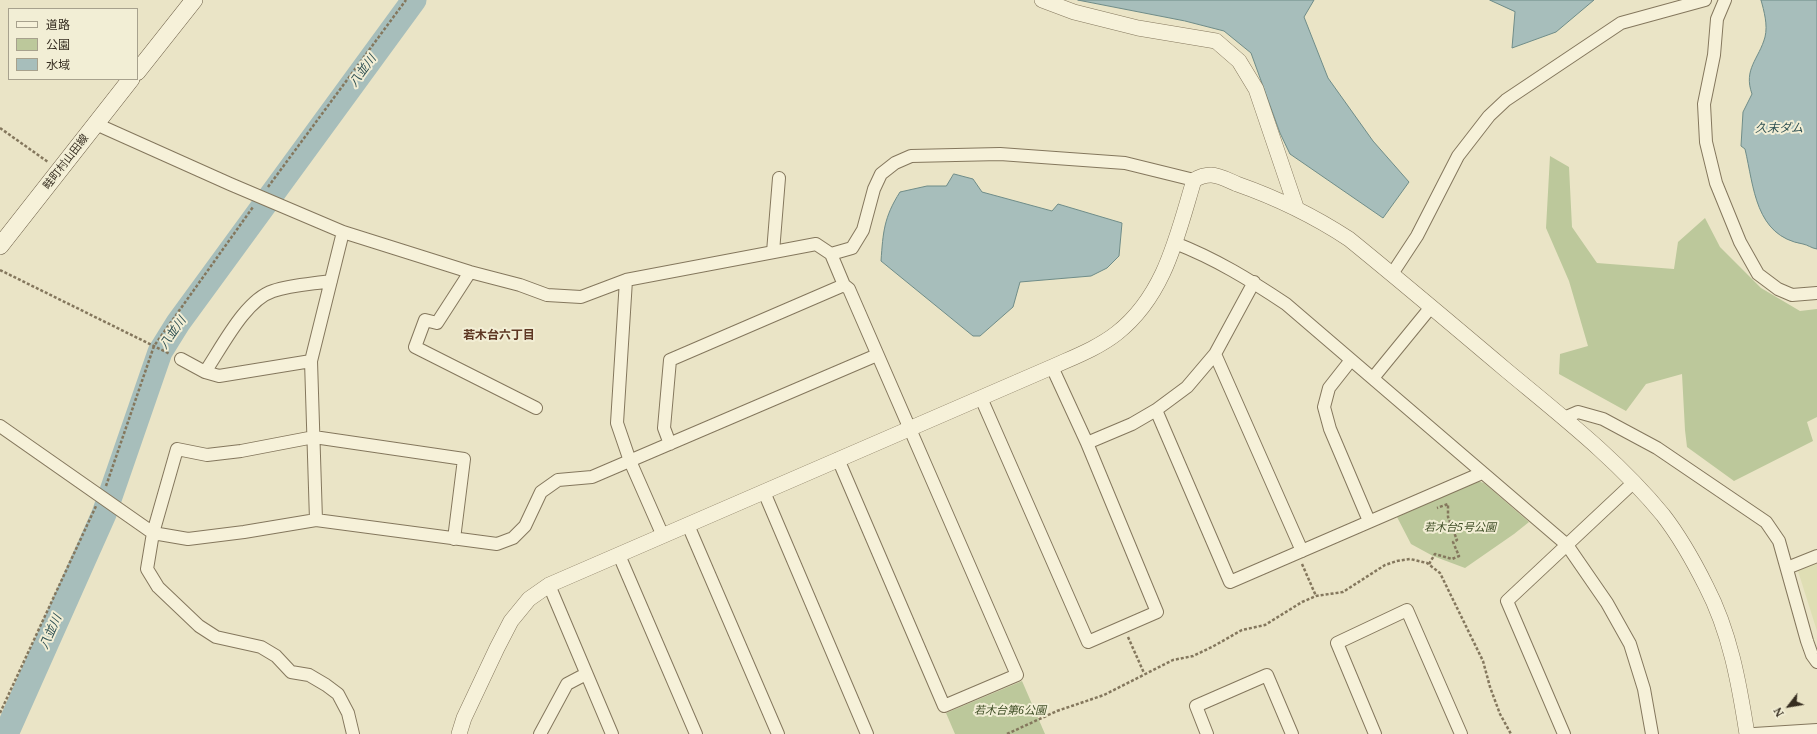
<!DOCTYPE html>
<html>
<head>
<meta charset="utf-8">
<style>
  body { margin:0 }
  #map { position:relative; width:1817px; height:734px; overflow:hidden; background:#eae4c6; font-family:"Noto Serif","Noto Sans JP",serif }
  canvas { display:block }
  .legend { position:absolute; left:8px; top:8px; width:130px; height:72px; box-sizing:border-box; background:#f2eed5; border:1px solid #a7a18d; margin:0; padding:5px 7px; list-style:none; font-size:12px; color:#362d20 }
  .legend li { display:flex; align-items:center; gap:8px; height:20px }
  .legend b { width:20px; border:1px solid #a7a18d }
  .north { position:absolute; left:1769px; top:686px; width:40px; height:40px; -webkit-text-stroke:3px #f2eed5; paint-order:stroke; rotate:239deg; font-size:11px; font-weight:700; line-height:16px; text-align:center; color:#362d20 }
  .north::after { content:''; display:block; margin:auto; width:14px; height:18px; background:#362d20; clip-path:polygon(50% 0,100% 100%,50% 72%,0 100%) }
</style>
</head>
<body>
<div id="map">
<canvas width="1817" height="734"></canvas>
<ul class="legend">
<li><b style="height:5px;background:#f6f1d9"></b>道路</li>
<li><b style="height:11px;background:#bcc89b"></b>公園</li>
<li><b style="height:11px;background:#a7bebb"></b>水域</li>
</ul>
<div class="north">N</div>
</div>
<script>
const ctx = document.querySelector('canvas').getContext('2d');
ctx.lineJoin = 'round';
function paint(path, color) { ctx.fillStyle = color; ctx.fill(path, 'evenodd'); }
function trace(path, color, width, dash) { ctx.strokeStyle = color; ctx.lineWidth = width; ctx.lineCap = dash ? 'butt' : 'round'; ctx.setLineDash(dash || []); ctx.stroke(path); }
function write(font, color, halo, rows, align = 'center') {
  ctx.font = font + ' "Noto Serif","Noto Sans JP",serif'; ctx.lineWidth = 4; ctx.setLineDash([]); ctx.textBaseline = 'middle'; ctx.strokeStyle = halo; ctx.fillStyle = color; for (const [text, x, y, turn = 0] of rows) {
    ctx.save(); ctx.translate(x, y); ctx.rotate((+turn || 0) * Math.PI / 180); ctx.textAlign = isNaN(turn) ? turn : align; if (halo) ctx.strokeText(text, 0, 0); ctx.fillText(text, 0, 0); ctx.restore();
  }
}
const farmland = new Path2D(`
  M1817,563V631L1798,571Z`);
const green = new Path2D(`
  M1550,156L1569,167L1572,227L1597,263L1674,269L1678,242L1705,218L1720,247L1761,288L1800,311L1817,309V417L1807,422L1813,441L1734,481L1687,447L1685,430L1682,374L1646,384L1626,411L1559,374L1560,354L1588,346L1569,281L1546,228Z
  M1478,481L1484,483L1529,522L1514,534L1465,568L1433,556L1411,544L1397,517Z
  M1022,681L1045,734H955L946,713Z`);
const water = new Path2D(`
  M1078,0H1314L1304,17L1328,78L1373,141L1409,182L1383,218L1290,154L1280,133L1251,53L1224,31L1185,21Z
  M1490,0H1594L1556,32L1512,48L1515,12Z
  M1761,0H1817V249C1811,248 1808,245 1803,244C1755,236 1754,187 1745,149L1741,146L1743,112L1752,94C1743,69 1759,59 1765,37C1768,25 1764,11 1761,0Z
  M954,174L973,179L982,192L1052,211L1058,204L1122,223L1119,256L1107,268L1091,276L1020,282L1013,307L980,336H973L881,261C883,232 884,217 900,192L927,186H946Z`);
const river = new Path2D(`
  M6,734L104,514L160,352L178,323L414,0`);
const path = new Path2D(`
  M0,128L48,162
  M268,187L406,0
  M0,270L170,354
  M106,486L154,346L253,207
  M1302,564L1316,596
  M1429,564L1435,554L1452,559L1459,556L1453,542L1457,540L1448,517V504L1437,508
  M1128,637L1144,673
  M0,713L96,506
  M1007,734L1057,711L1104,695L1173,660L1193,656L1212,647L1242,630L1265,625L1302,602L1316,596L1343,592L1385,565L1397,561L1410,559L1427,563L1440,573L1483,661L1490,687L1500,714L1511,734`);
const minor = new Path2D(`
  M1725,0L1717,19L1714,55L1704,104L1706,142L1716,183L1740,242L1758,274L1778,289L1792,295L1817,293
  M96,124L230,184L343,232L470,272L520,285L547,295L581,297L626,280L816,244L831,254L844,285
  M1175,243C1216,259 1250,280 1286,304L1567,545L1607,603L1630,644L1644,689L1652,734
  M773,252L779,178
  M831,254L852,248L863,230L874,189L881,174L895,163L911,156L1000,154L1125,163L1194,180
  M470,272L437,323L425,320L415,347L536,408
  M1392,274L1417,236L1458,156L1489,116L1506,100L1621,23L1705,0
  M626,280L617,423L630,461L663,536
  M1215,354L1302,551
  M181,359L205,372
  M1351,360L1329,388L1324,407L1330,429L1369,521
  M311,361L219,376L205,372C222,347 245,300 273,291C291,285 312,284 331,281
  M1373,378L1431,307
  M981,398L1088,642L1157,612L1087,443L1052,367
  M1156,410L1230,582L1482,473
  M1564,418L1578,412L1603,419L1657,448L1766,522L1779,541L1807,641L1812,655L1817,662
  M0,426L153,533L188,539L244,532L316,520L497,544L513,538L525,526L541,492L558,480L592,477L877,355
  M1087,443L1132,424L1156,410L1187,387L1215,354L1254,282
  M670,444L664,428L670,360L844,285L849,289L1017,675L944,706L838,459
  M764,492L867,734
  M316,520L311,361L343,232
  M688,525L778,734
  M619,555L696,734
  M1787,568L1817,556
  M549,585L612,734
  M353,734L348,713L338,694L326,685L309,675L291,672L276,656L261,647L216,637L199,626L158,587L147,569L153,533L177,449L207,455L241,451L314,437L464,459L454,539
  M540,734L567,684L586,674
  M1207,734L1196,706L1267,675L1292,734
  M1375,734L1337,643L1407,610L1461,734
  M1564,734L1507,601L1634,482
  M1754,734L1817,730`);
const tertiary = new Path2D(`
  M1042,0L1074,12L1138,28L1216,41L1239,61L1256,89L1296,207
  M459,734L464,718L497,648L511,621L529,599L549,585L1052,367C1074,357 1098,348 1117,333C1165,295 1177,236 1194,180C1199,177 1205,175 1211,175C1219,175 1230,181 1237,184C1277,198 1314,216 1349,239C1402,282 1454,326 1506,370C1560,415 1618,460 1663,515C1680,537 1694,562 1706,586C1730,632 1739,683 1747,734`);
const secondary = new Path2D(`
  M137,72L194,0
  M0,246L131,79`);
const streetNames = [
  ["畦町村山田線",66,162,-52]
];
const parkNames = [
  ["若木台5号公園",1460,528],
  ["若木台第6公園",1010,711]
];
const waterNames = [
  ["八並川",363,71,-54],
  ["久末ダム",1779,129],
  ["八並川",173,333,-55],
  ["八並川",51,632,-66]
];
const neighbourhoodNames = [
  ["若木台六丁目",499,336]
];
paint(farmland, '#dfdeb4');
paint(green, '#bcc89b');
paint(water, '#a7bebb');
trace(water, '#6f8c88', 1);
trace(river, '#a7bebb', 25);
trace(minor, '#84775d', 14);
trace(tertiary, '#84775d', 16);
trace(secondary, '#665841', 18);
trace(path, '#84775d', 2.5, [3, 2]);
trace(minor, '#f6f1d9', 12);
trace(tertiary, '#f6f1d9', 15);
trace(secondary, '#f6f1d9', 17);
write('11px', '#362d20', '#f2eed5', streetNames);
write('italic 11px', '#415028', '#f2eed5', parkNames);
write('italic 12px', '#315254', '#f2eed5', waterNames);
write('bold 12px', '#5e3723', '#f2eed5', neighbourhoodNames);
</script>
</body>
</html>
